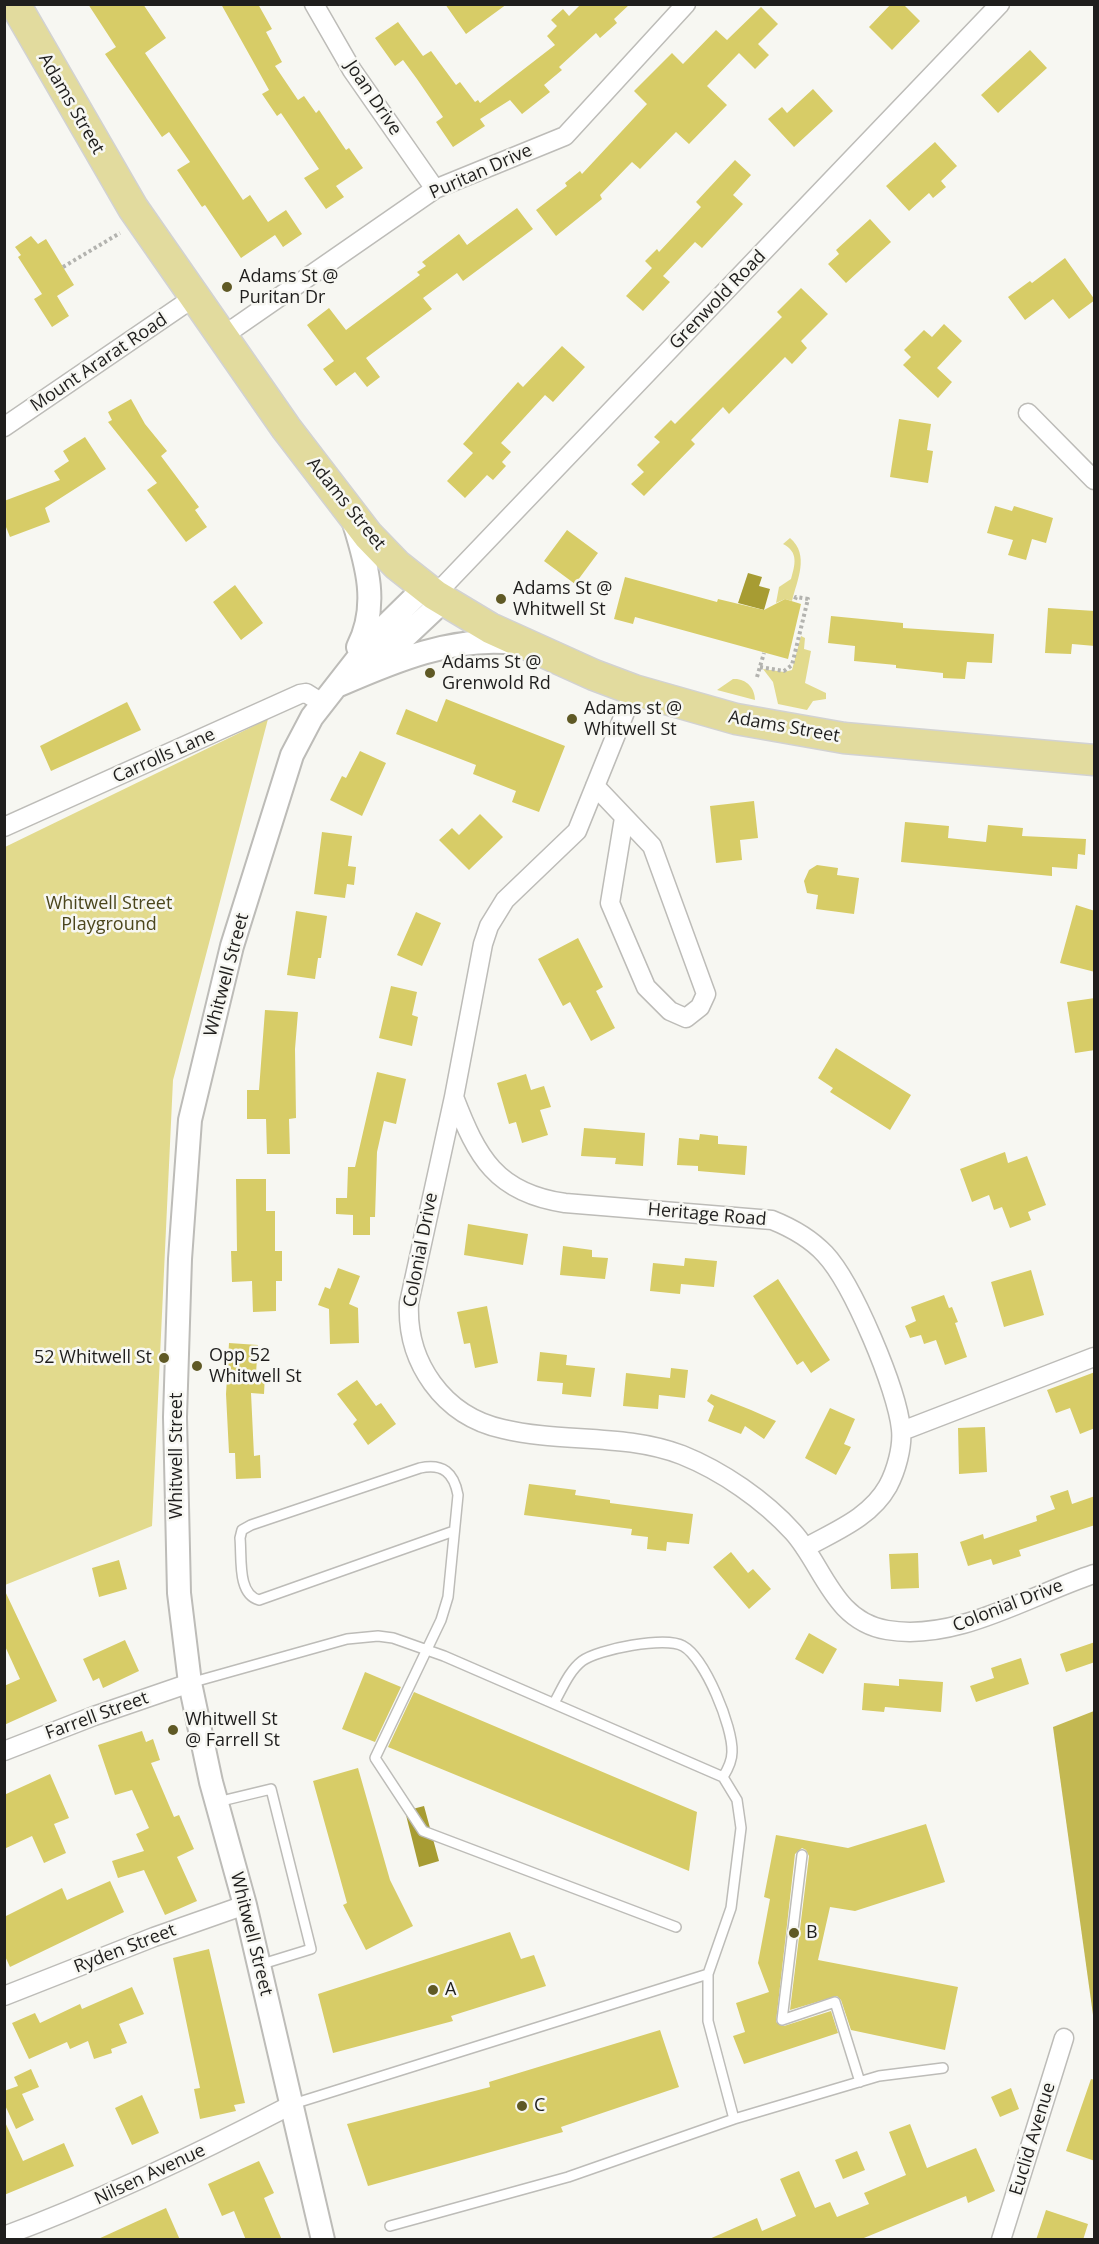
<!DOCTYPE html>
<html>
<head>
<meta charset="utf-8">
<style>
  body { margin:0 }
  #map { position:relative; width:1099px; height:2244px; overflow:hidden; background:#f7f7f2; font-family:"Open Sans",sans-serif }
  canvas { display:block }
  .frame { position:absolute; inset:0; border:6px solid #1f1e1d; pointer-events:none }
</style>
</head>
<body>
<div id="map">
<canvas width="1099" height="2244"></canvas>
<div class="frame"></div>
</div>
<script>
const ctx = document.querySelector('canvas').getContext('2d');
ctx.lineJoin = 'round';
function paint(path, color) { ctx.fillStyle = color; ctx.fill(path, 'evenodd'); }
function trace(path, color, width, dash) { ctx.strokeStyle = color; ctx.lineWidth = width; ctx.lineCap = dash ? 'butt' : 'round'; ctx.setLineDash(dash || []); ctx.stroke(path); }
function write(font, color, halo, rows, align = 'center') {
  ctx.font = font + ' "Open Sans",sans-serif'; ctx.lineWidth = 5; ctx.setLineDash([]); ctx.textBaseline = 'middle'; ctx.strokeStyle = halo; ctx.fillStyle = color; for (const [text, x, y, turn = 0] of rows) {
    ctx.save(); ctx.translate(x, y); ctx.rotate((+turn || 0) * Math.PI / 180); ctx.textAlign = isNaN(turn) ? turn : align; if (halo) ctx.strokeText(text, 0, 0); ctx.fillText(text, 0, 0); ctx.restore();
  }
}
const green = new Path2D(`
  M790,538C810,555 797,580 792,601L785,599L776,603L779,587L791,579C795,565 799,552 783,544Z
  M801,636L805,638L804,649L811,651L805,683L826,693V699L813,701L807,710L778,704L773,682L763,669L784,672L792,670Z
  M733,679C746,678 755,688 755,700L717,690Z
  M268,719L173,1080L152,1526L5,1585V847Z`);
const forest = new Path2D(`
  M1094,1711V2022L1053,1727Z`);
const water = new Path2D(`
  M748,573L762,577L759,586L770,589L764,610L738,603Z
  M424,1806L439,1861L419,1867L405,1811Z`);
const building = new Path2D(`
  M88,4H143L166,38L145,53L243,200L250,195L268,222L286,210L302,234L283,247L275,235L241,258L205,205L202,207L177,170L190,162L169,132L162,137L105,54L116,47Z
  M221,4H258L272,29L266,32L282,62L275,66L298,100L304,96L316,113L319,110L346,150L349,148L363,168L336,186L344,197L326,209L304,178L319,169L281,113L277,116L262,94L269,90Z
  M445,4H507L466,34Z
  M581,4H630L614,19L617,23L600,38L596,33L559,67L562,70L544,85L550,92L522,114L510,100L480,119L485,126L453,147L436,122L443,117L417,79L403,60L395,66L375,38L398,22L423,56L431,51L456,85L460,82L475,102L478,100L480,103L555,45L547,36L557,26L551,20L563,9L569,16Z
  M891,4H903L920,21L892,50L869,27Z
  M761,7L778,24L758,44L769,55L755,69L739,53L707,86L727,105L689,144L676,132L640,169L632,162L600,195L602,199L556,236L536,210L567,186L565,183L580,171L582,174L647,104L634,91L672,53L683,64L716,30L727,40Z
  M1030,50L1047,68L998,113L981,95Z
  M813,89L833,111L794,147L768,119L782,107L787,113Z
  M935,142L957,166L941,181L946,187L933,198L929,193L909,211L886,186Z
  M735,160L751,175L733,195L743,204L702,248L695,242L663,276L670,282L643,311L626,296L652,268L645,261L657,249L659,252L701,207L696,202Z
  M517,208L533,229L463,281L457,273L423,298L432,309L366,358L380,377L367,387L355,372L336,386L323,369L334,361L307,325L329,308L346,330L420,275L417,272L426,266L422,262L459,234L467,245Z
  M870,219L891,242L846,283L828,264L839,254L836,250Z
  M31,236L38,244L46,239L74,285L57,296L69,316L52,327L34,299L42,294L18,257L21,255L15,247Z
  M1065,258L1095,300L1069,319L1053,299L1025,320L1008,297L1030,281L1032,283Z
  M801,288L828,314L801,341L807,348L792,364L785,357L729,414L723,407L691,440L695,444L644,496L631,484L644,472L637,465L660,442L654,437L671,420L675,424L782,317L777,312Z
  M944,324L962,341L937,368L952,382L938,398L903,365L911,357L904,350L924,330L932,337Z
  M562,346L585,367L553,402L545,395L501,443L511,452L502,462L506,466L493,480L487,475L465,498L447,481L473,453L463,444L518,382L523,387Z
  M131,399L145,424L167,451L161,456L199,507L195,510L207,527L186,542L147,490L157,483L108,422L112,420L108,412Z
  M899,419L931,424L927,450L933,451L928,483L890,477Z
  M85,437L106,469L45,508L50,522L10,537L4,522V501L60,480L54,471L69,461L63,451Z
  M995,506L1012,511L1014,506L1053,518L1046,543L1032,539L1026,560L1008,555L1013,540L987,533Z
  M567,530L598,553L575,584L544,561Z
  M625,577L717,602L718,599L764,610L785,599L801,604L788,659L635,617L633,624L614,619Z
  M235,585L263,623L241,640L213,602Z
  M1048,608L1095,611V646L1072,644L1071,654L1045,653Z
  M831,616L903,623V628L994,634L992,663L967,662L965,679L943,678V673L896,668V665L854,661L855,646L828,643Z
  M446,699L565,746L539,812L512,802L516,791L473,774L476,765L396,734L406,709L437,722Z
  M127,702L141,730L51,771L40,746Z
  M360,751L386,763L362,816L330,800L342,776L346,778Z
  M754,801L758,838L740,840L742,860L716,863L710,806Z
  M480,814L503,837L469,870L439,840L452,828L459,835Z
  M905,822L949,826L948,838L986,842L988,825L1023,828L1022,836L1086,839L1085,855L1078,854L1077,869L1052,867V876L901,862Z
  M322,832L352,836L348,866L356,867L354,885L347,884L345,898L314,894Z
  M817,865L838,868L837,875L859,878L854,914L816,909L818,895L807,893L804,881L809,870Z
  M1076,905L1095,911V972L1060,963Z
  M296,911L327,916L321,958H318L315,979L287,975Z
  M416,912L441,923L422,966L397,955Z
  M578,938L603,987L596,991L615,1028L591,1041L570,1002L563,1006L538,959Z
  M391,986L417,992L412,1015L418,1017L412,1046L379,1038Z
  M1095,998V1050L1075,1053L1067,1002Z
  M265,1010L298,1012L295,1049L296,1118L289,1119L290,1154H267L266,1119H247V1090H259Z
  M836,1048L911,1095L890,1130L830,1092L833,1088L818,1078Z
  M377,1072L406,1079L396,1124L384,1121L377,1152L375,1217H370V1235H353V1215L336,1214V1198H347L348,1167H355Z
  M526,1074L531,1090L544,1086L551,1107L540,1110L548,1135L522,1143L516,1122L509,1124L497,1083Z
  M584,1128L645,1133L643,1166L615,1164L616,1158L581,1156Z
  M700,1134L718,1136V1144L747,1146L745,1175L698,1171V1166L677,1165L679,1138L699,1140Z
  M1005,1152L1008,1163L1027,1156L1046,1205L1028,1212L1031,1220L1010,1228L1002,1207L994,1210L989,1195L972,1202L960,1169Z
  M236,1179H266V1211H275V1251H282V1281H276V1311L253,1312L252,1281L232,1282L231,1251H237Z
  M468,1224L528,1234L523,1265L464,1255Z
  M563,1246L592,1250V1257L608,1258L605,1279L560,1275Z
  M685,1258L717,1261L714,1287L681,1284L680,1294L650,1291L653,1263L684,1266Z
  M338,1268L360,1276L349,1304L358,1308L359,1343L330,1344L329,1309L318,1305L325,1287L330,1289Z
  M1031,1270L1044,1315L1004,1327L991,1282Z
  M778,1279L830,1360L811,1373L803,1361L797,1365L753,1296Z
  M944,1295L949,1308L952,1307L958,1322L955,1323L967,1357L945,1365L936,1340L924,1344L921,1335L910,1338L905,1326L916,1321L911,1307Z
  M487,1306L498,1363L475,1368L470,1343L464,1344L457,1312Z
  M229,1343L258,1345L256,1373L265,1374L264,1394L251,1393L254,1456L260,1455L261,1478L236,1479L235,1453H229L226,1394Z
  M540,1352L567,1355L566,1365L595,1368L591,1397L562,1394L563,1383L537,1381Z
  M671,1368L688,1370L685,1398L659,1395L658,1409L623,1406L626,1373L670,1378Z
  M1095,1372V1428L1080,1434L1070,1408L1056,1413L1047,1390Z
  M357,1380L376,1406L381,1403L396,1424L368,1445L353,1424L357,1420L337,1394Z
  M711,1394L751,1410L776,1421L764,1439L745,1426L741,1434L708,1421L714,1406L707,1401Z
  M830,1408L855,1419L844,1444L851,1447L836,1475L805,1458Z
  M985,1427L987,1472L959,1474L958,1428Z
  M529,1484L576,1490L575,1495L610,1500V1503L693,1514L689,1544L667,1542L666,1551L647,1549L648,1537L631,1535L632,1529L524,1515Z
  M1068,1490L1072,1504L1095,1496V1525L1019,1550L1021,1556L993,1565L991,1559L968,1566L960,1542L983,1534L984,1539L1037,1521L1036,1516L1055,1509L1050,1496Z
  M731,1552L748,1573L753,1569L771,1589L749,1609L713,1567Z
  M918,1553L919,1588L891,1589L889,1554Z
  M119,1560L127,1589L99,1597L92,1568Z
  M4,1589L57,1701L4,1725V1686L20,1679L4,1644Z
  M809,1633L837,1649L823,1674L795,1659Z
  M125,1640L139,1671L103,1688L99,1678L93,1681L83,1659Z
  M1095,1642V1662L1066,1672L1060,1654Z
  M1021,1658L1029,1684L976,1702L970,1686L994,1678L991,1668Z
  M365,1672L401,1687L375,1742L342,1729Z
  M899,1679L943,1682L941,1712L885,1707L884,1712L862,1710L864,1683L899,1686Z
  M414,1692L697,1812L689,1871L388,1747Z
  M142,1731L146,1742L153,1739L160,1760L151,1763L174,1817L179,1815L194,1849L177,1857L197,1901L165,1915L144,1870L118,1878L112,1861L144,1851L136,1834L149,1828L132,1790L115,1795L98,1745Z
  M358,1768L390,1880L413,1926L366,1950L343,1905L347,1903L313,1781Z
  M50,1774L69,1818L54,1824L66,1853L44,1863L32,1836L4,1849V1795Z
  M926,1824L945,1882L855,1911L830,1907L818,1960L958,1987L945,2050L851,2030L841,2000L837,1996L790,2010L809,1856L806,1850L802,1848L795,1854L776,2022L784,2026L831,2011L838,2033L744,2064L733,2036L745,2032L736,2003L769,1992L758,1963L770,1899L764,1897L776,1835L848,1848Z
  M110,1881L124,1912L10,1967L4,1954V1917L62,1888L67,1900Z
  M510,1932L521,1959L534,1955L546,1986L451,2016L453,2021L333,2053L318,1994Z
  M209,1949L245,2103L234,2105L236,2111L200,2119L194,2089L200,2088L173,1958Z
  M132,1987L144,2014L119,2024L127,2043L111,2049L112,2053L94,2059L88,2041L70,2049L67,2042L29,2059L12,2023L35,2013L40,2023L80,2004L82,2009Z
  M660,2030L679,2087L561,2127L563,2132L368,2186L347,2124L490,2087L489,2082Z
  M31,2069L39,2087L22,2094L34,2120L16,2129L4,2103V2091L18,2086L14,2077Z
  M1091,2079L1095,2080V2161L1066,2151Z
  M1011,2088L1019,2109L1000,2117L991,2097Z
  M142,2095L159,2133L132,2145L115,2108Z
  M4,2120L23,2161L64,2143L74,2166L4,2195Z
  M910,2124L927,2168L976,2148L995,2191L968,2203L966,2196L859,2240H707L757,2218L762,2231L796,2216L780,2179L799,2171L815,2208L830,2202L837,2217L869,2204L864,2193L906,2175L889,2132Z
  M857,2151L865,2170L843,2179L835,2160Z
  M259,2161L274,2193L264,2198L282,2240H246L234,2211L222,2216L208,2184Z
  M166,2208L180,2240H96Z
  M1046,2210L1088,2224L1083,2240H1036Z`);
const path = new Path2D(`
  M63,267L120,233
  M760,667L784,671L792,665L808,599L796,597L794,602
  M757,677L764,653`);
const service = new Path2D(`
  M454,1531L259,1600C237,1594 242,1558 240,1538L242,1530L251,1525L420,1468C443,1463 454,1473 458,1495L448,1597L441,1620L375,1758L423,1831L676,1927
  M190,1683L347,1639L378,1636L393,1638L444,1656L723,1777L737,1800L741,1828L731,1908L708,1974V2021L734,2119L568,2177L390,2226
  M554,1703C562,1689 569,1671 582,1661C598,1649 666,1636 683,1646C705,1658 733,1727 732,1752C732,1761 728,1769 723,1777
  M217,1802L271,1789L311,1949L259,1965
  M802,1855L782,2020L835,2002L860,2082
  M293,2104L708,1974
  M734,2119L879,2076L943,2068`);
const minor = new Path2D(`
  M314,4L352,70L435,189
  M223,336L435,189L565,136L686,4
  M1028,413L1094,480
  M4,427L193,298
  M435,595L1000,4
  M634,690L577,831L505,900L489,926L483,944L454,1097L409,1303C406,1362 443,1416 503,1429C562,1443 624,1433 682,1455C722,1471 764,1500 793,1532C823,1565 833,1621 887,1630C957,1642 1030,1595 1094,1574
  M595,786L652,846L706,994L700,1007L686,1018L670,1011L646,987L610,903L624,818
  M4,827L300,694L306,693L322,703
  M454,1097C477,1157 496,1193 565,1203L772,1220C792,1228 810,1238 825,1254C853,1284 897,1389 901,1429C903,1447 896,1471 888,1486C870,1518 835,1531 805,1548
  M902,1431L1094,1357
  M4,1751L94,1716L190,1683
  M4,1996L154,1937L245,1905
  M4,2236C104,2199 197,2154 291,2105
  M1001,2240L1064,2038`);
const tertiary = new Path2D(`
  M354,523C367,565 379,606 358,647
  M377,660L392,649L443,601
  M339,685C394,661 453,636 515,643
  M323,2240L245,1905L211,1782L190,1683L179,1593L175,1417L180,1259L190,1120L232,946L292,755L312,717L376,635L425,587`);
const primary = new Path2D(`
  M15,4L133,208L286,428L368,535L397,565L435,595L490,628L594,675L634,690L736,719L844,738L1094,760`);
const markers = [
  [227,287,6,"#5f5925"],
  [501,599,6,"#5f5925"],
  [430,673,6,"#5f5925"],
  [572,719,6,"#5f5925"],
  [164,1358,6,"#5f5925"],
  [197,1366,6,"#5f5925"],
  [173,1730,6,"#5f5925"],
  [794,1933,6,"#5f5925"],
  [433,1990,6,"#5f5925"],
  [522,2106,6,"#5f5925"]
];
const streetNames = [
  ["Joan Drive",373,98,56],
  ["Adams Street",71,104,60],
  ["Puritan Drive",481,172,-24],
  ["Grenwold Road",718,300,-46],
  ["Mount Ararat Road",99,363,-34],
  ["Adams Street",346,504,51],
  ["Adams Street",784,727,10],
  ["Carrolls Lane",164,756,-24],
  ["Whitwell Street",227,975,-75],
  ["Heritage Road",707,1215,5],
  ["Colonial Drive",421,1250,-79],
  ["Whitwell Street",177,1456,-90],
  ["Colonial Drive",1008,1606,-21],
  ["Farrell Street",97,1716,-20],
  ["Whitwell Street",251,1934,76],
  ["Ryden Street",125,1949,-21],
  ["Euclid Avenue",1033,2139,-73],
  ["Nilsen Avenue",150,2175,-25]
];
const poiNames = [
  ["Adams St @",239,277],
  ["Puritan Dr",239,298],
  ["Adams St @",513,589],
  ["Whitwell St",513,610],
  ["Adams St @",442,663],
  ["Grenwold Rd",442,684],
  ["Adams st @",584,709],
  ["Whitwell St",584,730],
  ["Opp 52",209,1356],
  ["Whitwell St",209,1377],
  ["52 Whitwell St",152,1358,"right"],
  ["Whitwell St",185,1720],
  ["@ Farrell St",185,1741],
  ["B",806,1933],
  ["A",445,1990],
  ["C",534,2106]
];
const parkNames = [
  ["Whitwell Street",109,904],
  ["Playground",109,925]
];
paint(green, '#e2da8d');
paint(forest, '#c3b852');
paint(water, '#a79c33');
paint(building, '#d7cc67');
trace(service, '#bdbcb8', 12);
trace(minor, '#bdbcb8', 21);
trace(tertiary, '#bdbcb8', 26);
trace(primary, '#d2d2d2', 33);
trace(path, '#b3b3af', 4, [3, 3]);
trace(service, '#fff', 9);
trace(minor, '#fff', 18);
trace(tertiary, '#fff', 22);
trace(primary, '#e2db9e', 30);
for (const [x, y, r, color] of markers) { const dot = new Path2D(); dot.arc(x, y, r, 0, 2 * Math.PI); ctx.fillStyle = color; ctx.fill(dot); trace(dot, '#f7f7f2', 2); }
write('18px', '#1f1e1d', '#f7f7f2', streetNames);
write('18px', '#1f1e1d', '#f7f7f2', poiNames, 'left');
write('18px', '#4b461c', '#f7f7f2', parkNames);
</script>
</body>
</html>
